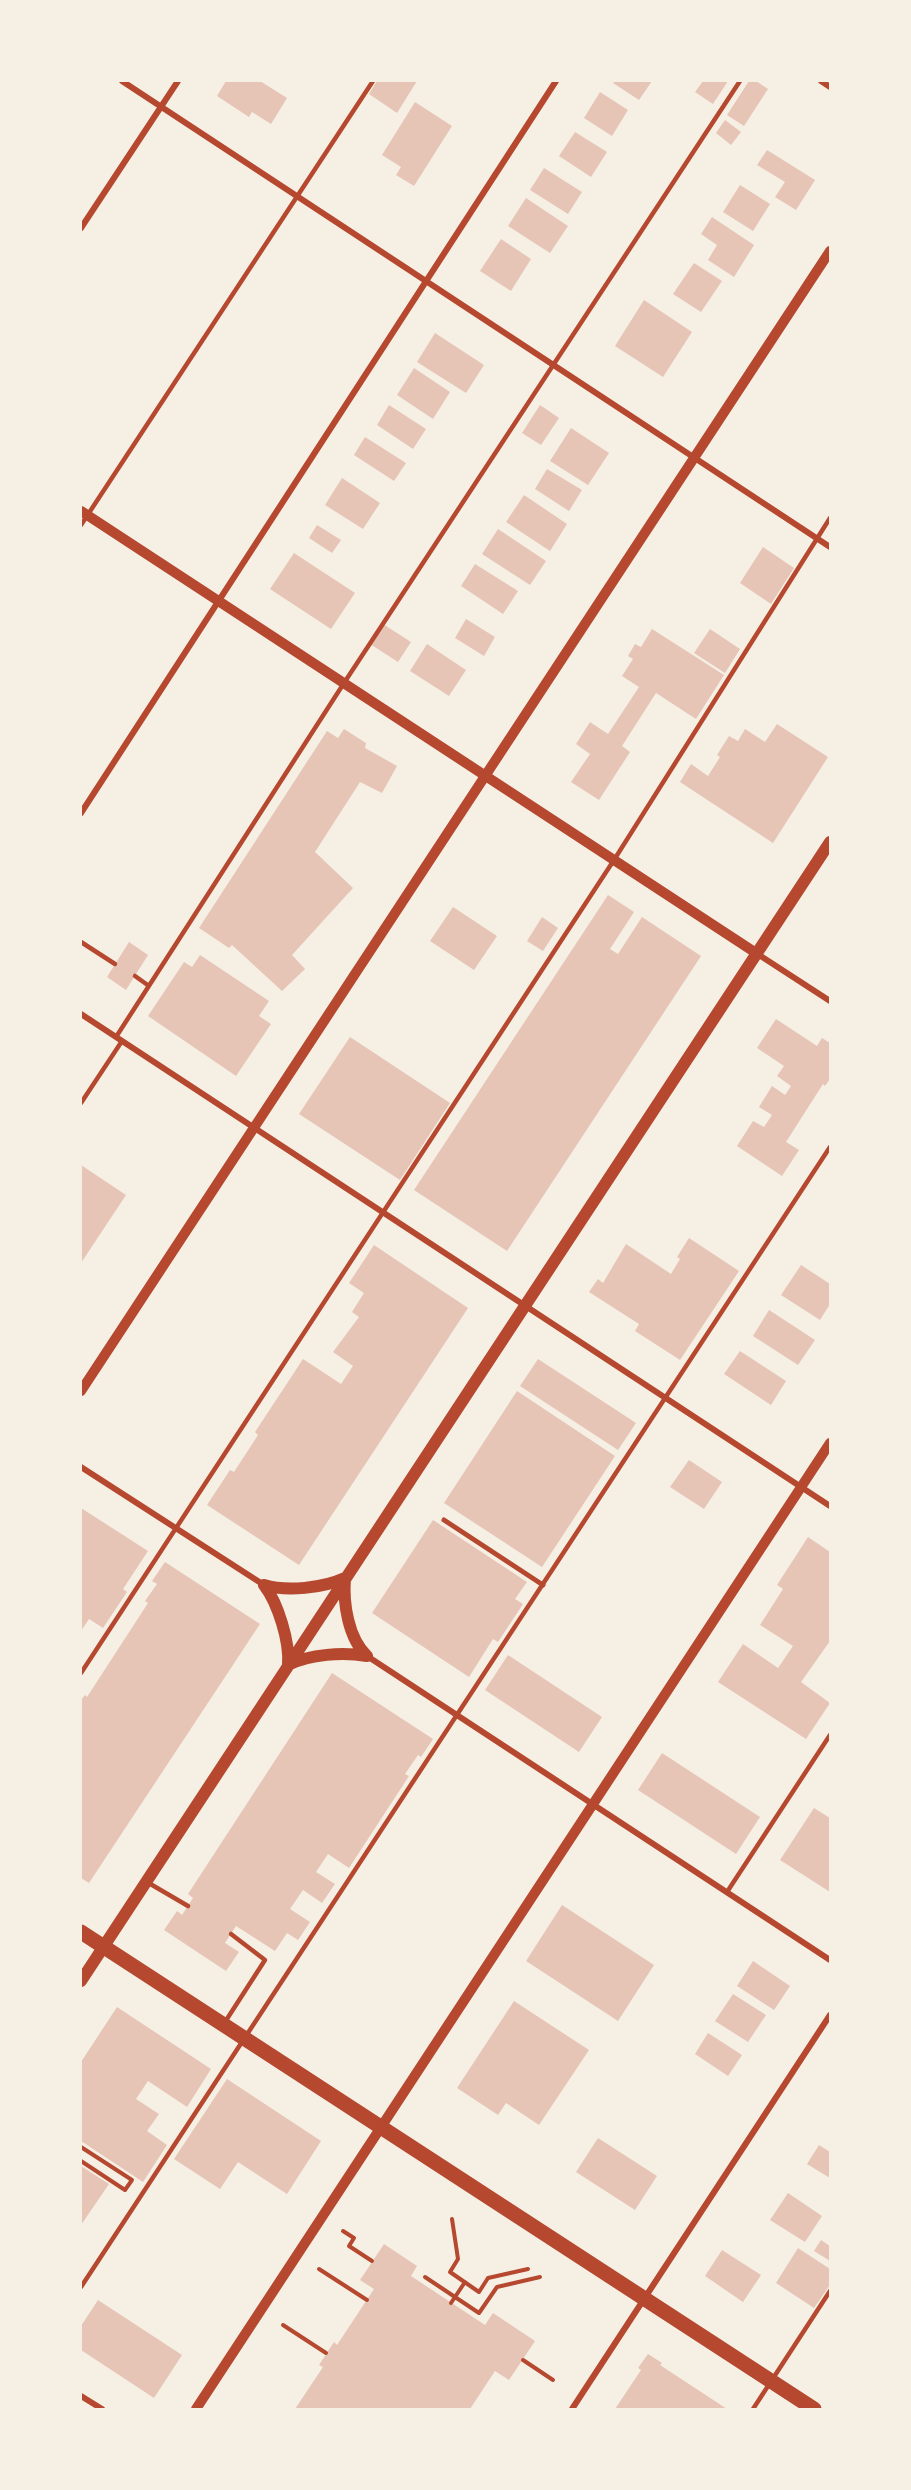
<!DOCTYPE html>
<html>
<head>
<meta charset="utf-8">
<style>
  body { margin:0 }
  #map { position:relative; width:911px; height:2490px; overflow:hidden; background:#f6efe4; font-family:"Space Grotesk",sans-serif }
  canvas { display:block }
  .frame { position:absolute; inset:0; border:82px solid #f6efe4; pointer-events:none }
</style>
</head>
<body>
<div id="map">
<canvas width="911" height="2490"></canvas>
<div class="frame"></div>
</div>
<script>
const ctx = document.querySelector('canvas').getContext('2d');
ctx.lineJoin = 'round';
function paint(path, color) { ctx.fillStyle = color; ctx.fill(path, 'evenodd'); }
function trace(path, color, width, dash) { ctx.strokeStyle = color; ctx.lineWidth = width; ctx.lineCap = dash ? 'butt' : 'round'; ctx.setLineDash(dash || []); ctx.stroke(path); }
const building = new Path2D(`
  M226,81H260L287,98L271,124L252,112L249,117L217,96Z
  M377,81H417L397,113L369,94Z
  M615,81H652L639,100L613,83Z
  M703,81H728L713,104L695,92Z
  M749,81H756L768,89L744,126L727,115Z
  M600,92L628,110L612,136L584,118Z
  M415,102L452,126L414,186L396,175L401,167L382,155Z
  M725,120L741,132L731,145L716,133Z
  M575,132L607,152L591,177L559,156Z
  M767,150L815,180L796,210L775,197L785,182L757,165Z
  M544,168L582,192L568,214L530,190Z
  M740,185L770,204L753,231L723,212Z
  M526,198L568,226L550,253L508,226Z
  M712,217L754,245L734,277L708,260L717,245L701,234Z
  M501,239L531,259L511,291L480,271Z
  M694,263L722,281L701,312L673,294Z
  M644,300L692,332L663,377L615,346Z
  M435,333L484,365L466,393L417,362Z
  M414,368L450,392L433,419L397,395Z
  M389,405L426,429L413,449L377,425Z
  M540,405L559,418L541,445L522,433Z
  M571,428L609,453L588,485L550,461Z
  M365,437L406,463L394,481L354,455Z
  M547,469L582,490L569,511L535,489Z
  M342,478L380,503L363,529L325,505Z
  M524,495L567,524L550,551L506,522Z
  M317,525L341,540L332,553L309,538Z
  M498,529L546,561L530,585L482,554Z
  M763,547L794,568L771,604L740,583Z
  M294,553L355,593L331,629L270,589Z
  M475,564L518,591L503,614L461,586Z
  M466,619L495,637L484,656L455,638Z
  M383,624L411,642L398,662L370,644Z
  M652,629L724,675L696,719L656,693L622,746L630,752L599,800L571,782L590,754L576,744L590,722L608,734L639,687L622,676L633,659L628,656L635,644L641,647Z
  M710,629L740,649L725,673L694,653Z
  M427,644L466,670L449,696L410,671Z
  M777,724L828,757L773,843L680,782L691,764L708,776L720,757L717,755L729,736L738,741L745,729L765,742Z
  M344,729L366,743L365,748L397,766L382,793L360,782L315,852L353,888L292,955L305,969L282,991L232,945L229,948L199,928L327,731L338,738Z
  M608,895L634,912L610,949L618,954L642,917L701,956L507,1251L414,1190Z
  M453,907L497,936L474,970L430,941Z
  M542,917L558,928L543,951L527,941Z
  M129,942L148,955L126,990L107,977Z
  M200,955L269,1001L259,1016L271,1024L236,1076L148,1016L184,962L192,967Z
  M776,1019L817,1046L822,1038L830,1043V1079L825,1086L823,1084L786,1142L799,1150L782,1176L737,1146L753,1121L764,1127L772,1115L759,1107L772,1086L785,1095L791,1086L777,1076L784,1066L757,1048Z
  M350,1037L450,1103L400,1180L299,1114Z
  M81,1165L126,1195L81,1263Z
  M689,1238L739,1271L680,1360L635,1331L639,1324L589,1292L598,1279L603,1283L626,1244L671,1274L680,1259L677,1257Z
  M374,1245L468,1308L299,1565L207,1505L230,1470L234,1472L258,1435L255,1432L303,1359L341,1384L353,1366L333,1352L359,1317L352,1312L364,1293L349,1283Z
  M801,1265L830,1284V1304L820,1320L781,1295Z
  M769,1310L815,1340L798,1365L753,1336Z
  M740,1351L786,1381L771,1405L724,1374Z
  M538,1359L636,1423L618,1450L520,1386Z
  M517,1391L615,1456L542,1567L444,1503Z
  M689,1460L722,1482L704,1509L670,1487Z
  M81,1508L148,1551L123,1589L127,1592L103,1628L89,1619L81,1631Z
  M433,1520L527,1582L515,1599L523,1604L498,1642L493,1639L469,1677L372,1613Z
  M808,1537L830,1552V1641L801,1682L830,1703L806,1739L718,1682L743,1644L778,1668L793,1646L760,1625L783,1589L777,1585Z
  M165,1562L260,1624L89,1883L81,1878V1700L85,1695L87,1697L148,1603L145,1601L157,1584L152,1581Z
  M508,1655L602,1717L579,1752L485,1690Z
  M332,1673L433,1739L421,1757L418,1755L405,1774L409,1776L349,1868L328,1854L316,1872L335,1884L322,1903L303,1890L290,1909L310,1922L298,1940L287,1933L275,1951L236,1926L225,1943L239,1952L226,1971L164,1930L177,1911L182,1915L193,1898L188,1894Z
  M662,1753L760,1817L736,1854L638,1790Z
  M814,1808L830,1818V1892L780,1860Z
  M562,1905L654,1965L618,2021L526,1961Z
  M753,1961L790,1986L774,2010L737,1986Z
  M733,1994L766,2015L748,2042L715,2021Z
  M514,2001L589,2050L539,2125L506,2103L498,2115L457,2088Z
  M117,2007L211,2069L187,2107L148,2081L136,2099L159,2114L147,2131L167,2145L143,2182L81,2141V2062Z
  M708,2033L742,2055L728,2076L695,2054Z
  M227,2079L321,2141L287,2194L238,2162L220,2189L174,2159Z
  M598,2138L657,2176L635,2210L576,2172Z
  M819,2145L830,2152V2178L807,2164Z
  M81,2166L109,2184L81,2225Z
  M788,2193L822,2216L805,2242L770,2220Z
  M821,2240L830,2246V2261L814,2251Z
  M384,2244L417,2266L411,2276L485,2325L493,2313L535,2341L509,2380L495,2371L470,2409H295L323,2367L319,2365L334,2342L337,2345L374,2289L360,2280Z
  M798,2248L830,2269V2285L814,2308L776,2283Z
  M722,2250L761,2275L743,2302L705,2276Z
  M98,2300L182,2355L154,2398L81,2350V2326Z
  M648,2354L662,2363L660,2365L727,2409H615L641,2370L638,2368Z`);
const path = new Path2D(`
  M81,2147L132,2180L125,2190
  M81,2161L125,2190
  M452,2219L458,2259L450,2272L479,2292L488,2278L528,2269
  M343,2231L354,2238L349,2246L372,2261
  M319,2269L367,2300
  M425,2277L479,2313L497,2287L540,2277
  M451,2303L465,2282
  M283,2325L326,2353
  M523,2360L553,2380`);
const service = new Path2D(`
  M81,525L373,81
  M81,942L115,964
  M135,976L149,986
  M116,1037L344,683L740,81
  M81,1103L122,1041
  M81,1673L614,860L830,518
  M147,1882L188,1906
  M727,1892L830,1735
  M225,2022L265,1960L231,1934
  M81,2287L830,1147
  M753,2409L830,2291`);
const pedestrian = new Path2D(`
  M444,1520L543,1585`);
const minor = new Path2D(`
  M122,81L830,547
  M821,81L830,87
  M81,228L178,81
  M81,813L556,81
  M756,953L830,1001
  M81,1014L830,1506
  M81,1467L264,1585
  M367,1656L830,1960
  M81,2396L102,2409
  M572,2409L830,2015`);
const tertiary = new Path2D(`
  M81,511L756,953
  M81,1391L830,251
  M196,2409L830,1443`);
const secondary = new Path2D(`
  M264,1585C287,1592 323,1588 345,1578C343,1603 348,1638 367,1656
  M264,1585C278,1603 290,1642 288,1665C310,1654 343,1652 367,1656
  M81,1981L830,842`);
const primary = new Path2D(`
  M81,1932L814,2409`);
paint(building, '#e6c5b7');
trace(path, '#b5482f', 4);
trace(service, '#b5482f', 4.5);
trace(pedestrian, '#b5482f', 5);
trace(minor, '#b5482f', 6);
trace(tertiary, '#b5482f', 10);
trace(secondary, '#b5482f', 12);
trace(primary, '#b5482f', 15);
</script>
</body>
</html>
